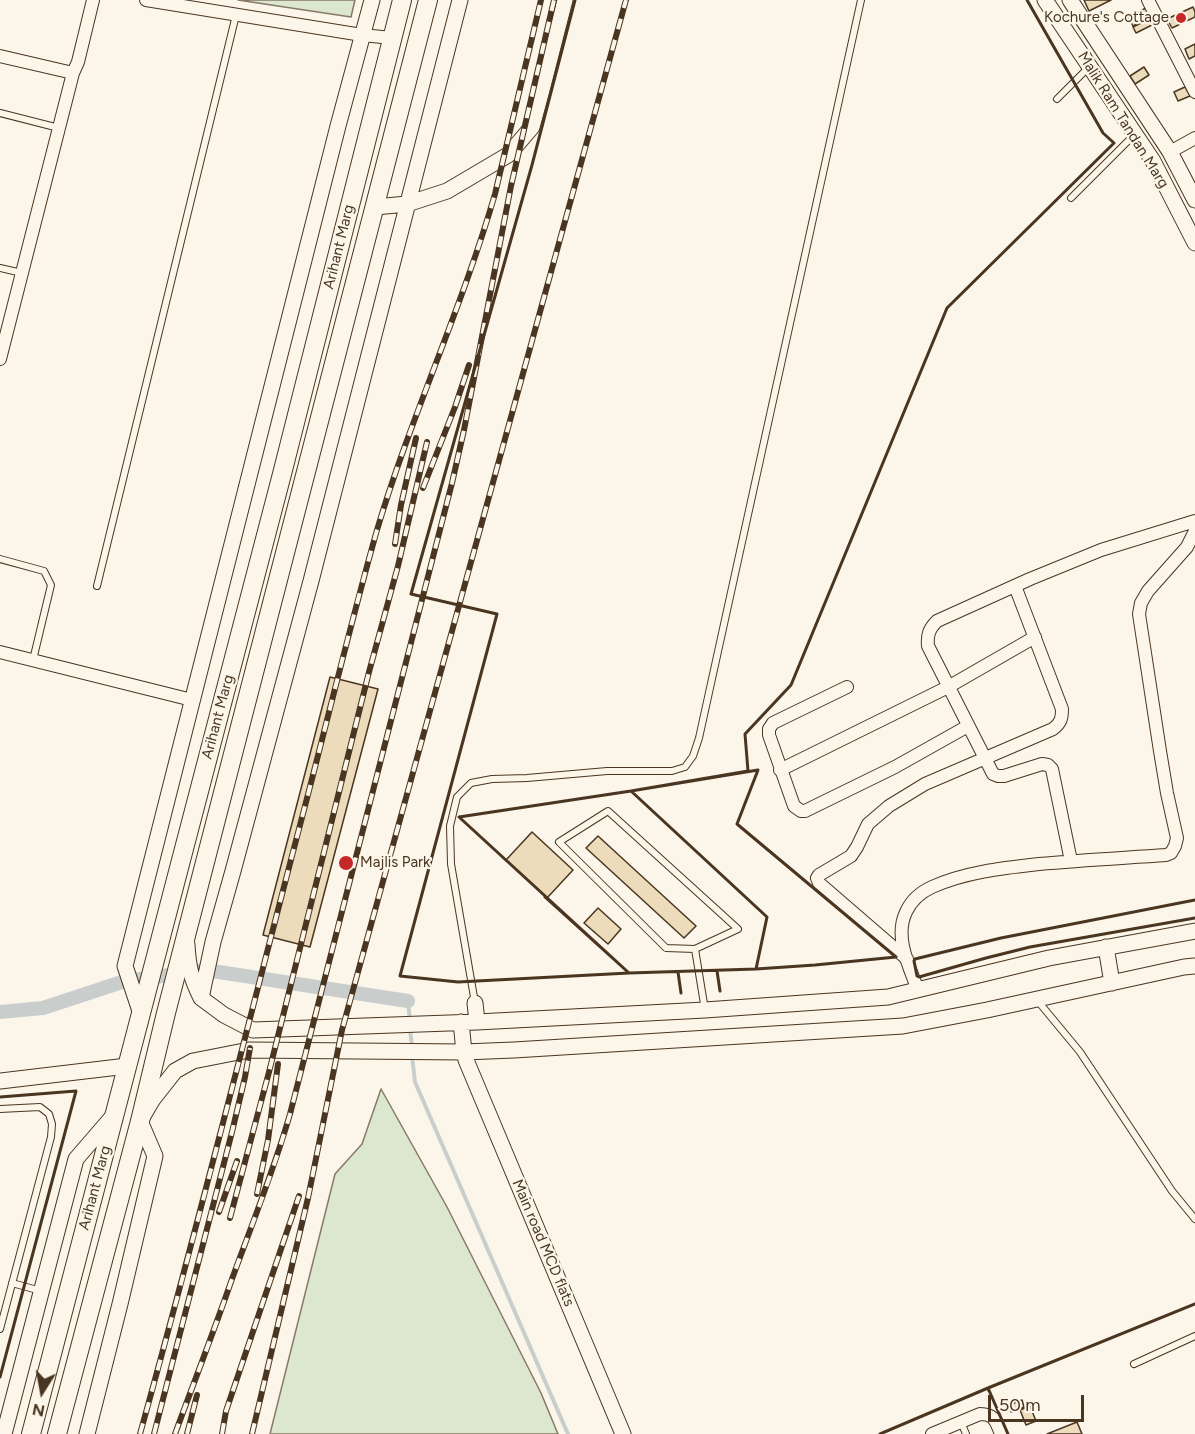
<!DOCTYPE html>
<html>
<head>
<meta charset="utf-8">
<style>
  body { margin:0 }
  #map { position:relative; width:1195px; height:1434px; overflow:hidden; background:#fbf6e9; font-family:Figtree,sans-serif }
  canvas { display:block }
  .north { position:absolute; left:12px; top:1362px; width:60px; height:60px; -webkit-text-stroke:4px #fbf6e9; paint-order:stroke; rotate:191deg; font-size:16px; font-weight:700; line-height:24px; text-align:center; color:#4a3520 }
  .north::after { content:''; display:block; margin:auto; width:21px; height:27px; background:#4a3520; clip-path:polygon(50% 0,100% 100%,50% 72%,0 100%) }
  .scale { position:absolute; left:988px; top:1395px; width:96px; height:27px; box-sizing:border-box; border:3px solid #4a3520; border-top:0; padding-left:8px; font-size:18px; line-height:21px; white-space:nowrap; color:#4a3520; -webkit-text-stroke:4px #fbf6e9; paint-order:stroke }
</style>
</head>
<body>
<div id="map">
<canvas width="1195" height="1434"></canvas>
<div class="north">N</div>
<div class="scale">50 m</div>
</div>
<script>
const ctx = document.querySelector('canvas').getContext('2d');
ctx.lineJoin = 'round';
function paint(path, color) { ctx.fillStyle = color; ctx.fill(path, 'evenodd'); }
function trace(path, color, width, dash) { ctx.strokeStyle = color; ctx.lineWidth = width; ctx.lineCap = dash ? 'butt' : 'round'; ctx.setLineDash(dash || []); ctx.stroke(path); }
function write(font, color, halo, rows, align = 'center') {
  ctx.font = font + ' Figtree,sans-serif'; ctx.lineWidth = 4.5; ctx.setLineDash([]); ctx.textBaseline = 'middle'; ctx.strokeStyle = halo; ctx.fillStyle = color; for (const [text, x, y, turn = 0] of rows) {
    ctx.save(); ctx.translate(x, y); ctx.rotate((+turn || 0) * Math.PI / 180); ctx.textAlign = isNaN(turn) ? turn : align; if (halo) ctx.strokeText(text, 0, 0); ctx.fillText(text, 0, 0); ctx.restore();
  }
}
const green = new Path2D(`
  M238,0H355L351,17Z
  M381,1089L447,1207L541,1393L558,1434H270L335,1174L362,1144Z`);
const stream = new Path2D(`
  M408,1001L410,1022
  M410,1029L412,1048
  M412,1056L415,1082L568,1434`);
const canal = new Path2D(`
  M0,1012L43,1008L125,981L206,970L408,1001`);
const building = new Path2D(`
  M1084,0H1111L1089,11Z
  M1148,7L1153,16L1133,26L1128,17Z
  M1193,7L1195,12V17L1172,28L1167,19Z
  M1153,17L1156,23L1136,33L1133,27Z
  M1195,44V56L1189,59L1185,49Z
  M1144,67L1149,75L1135,84L1130,76Z
  M1185,87L1190,96L1178,101L1174,92Z
  M330,677L378,689L310,947L263,935Z
  M532,832L573,870L547,898L506,860Z
  M598,836L696,926L684,938L586,848Z
  M598,908L621,929L608,944L584,923Z
  M1022,1400L1024,1407L1011,1412L1009,1405Z
  M1030,1406L1036,1421L1026,1425L1020,1410Z
  M1077,1422L1082,1434H1047Z`);
const service = new Path2D(`
  M1057,99L1090,66
  M0,113L59,128
  M1071,198L1135,134
  M0,268L22,273
  M0,559L44,571L51,585L33,660
  M97,586L236,15
  M695,949L738,929L608,811L559,842L666,948L695,949L705,1010
  M1037,1000L1080,1052L1172,1191L1195,1219
  M475,1003L451,864L450,826L457,797L471,783L492,779L527,778L607,771H672L685,767L693,756L699,738L861,0
  M0,1109L40,1107L49,1114L52,1124L51,1137L0,1329
  M12,1283L41,1291
  M1134,1364L1195,1336
  M961,1422L966,1434`);
const minor = new Path2D(`
  M146,0L362,35L392,38
  M1148,0L1195,92
  M0,56L73,73
  M1170,152L1195,138
  M0,359L73,73L78,62L93,0
  M0,652L192,700
  M847,687L773,723L769,729V735L794,806L801,811H805L895,767L968,726
  M780,770L948,687L1035,637
  M1071,861L1052,769L1048,765L1042,764L1004,776H998L993,774L928,646C927,635 929,629 937,621L1030,579L1101,550L1195,521
  M907,959L819,883L817,878L819,875L851,856L857,847L868,824L889,806L925,784L1053,729C1061,723 1062,718 1062,709L1015,586
  M918,990C909,966 894,937 906,912C911,901 921,892 932,887C965,872 1003,868 1039,864C1081,860 1123,858 1166,855L1171,853L1175,846L1177,838L1167,793L1160,751L1139,614L1141,603L1148,591L1187,547L1195,531
  M932,1434L980,1414C995,1414 996,1422 1001,1434`);
const tertiary = new Path2D(`
  M460,0L311,581L233,871L213,942L201,998L224,1015L253,1030L477,1022L705,1010L888,997L1049,958L1195,931
  M1045,0L1153,161L1195,243
  M1070,0L1170,152L1195,200
  M375,207L407,204L447,191L508,155L532,127L542,90L565,0
  M187,944C188,966 191,978 201,998
  M1106,947L1112,983
  M475,1003L477,1022
  M141,1014L125,966L338,126L372,0
  M461,1022L464,1052L466,1060L623,1434
  M0,1081L127,1066
  M4,1434L76,1159L114,1115
  M87,1434L120,1304L155,1156L140,1121L153,1099L175,1071L193,1061L249,1050L464,1052L514,1050L903,1026L987,1010L1184,967L1195,966`);
const primary = new Path2D(`
  M31,1434L282,474L402,0
  M57,1434L140,1121L166,1013L428,0`);
const rail = new Path2D(`
  M423,488L455,407L469,365
  M395,544L401,505L416,438
  M257,1194L268,1140L278,1064
  M219,1212L237,1161
  M230,1218L269,1072L369,672L398,566L427,442
  M140,1434C198,1226 250,1016 305,806C329,714 351,622 377,530C411,416 462,308 495,194L541,0
  M154,1434L232,1132L245,1077L250,1048
  M175,1434C194,1382 214,1331 232,1279C252,1224 274,1170 290,1114L452,483L464,430L511,186L554,0
  M187,1434L197,1395
  M222,1434L226,1411L299,1196
  M252,1434L308,1198L342,1030L626,0`);
const wall = new Path2D(`
  M758,770L737,824L896,957L815,965L756,969L767,917L631,791Z
  M631,791L767,917L756,969L629,973L459,817Z
  M508,862L459,817L631,791L748,771L745,734L791,685L947,308L1114,143L1103,133L1027,0
  M545,897L629,973L458,982L400,976L497,614L411,594L532,165L575,0
  M1195,900L1001,938L915,959L914,961L917,976L919,977L986,958L1030,947L1195,918
  M717,971L720,991
  M678,972L681,993
  M0,1097L76,1091L0,1377
  M880,1434L988,1388L989,1391
  M1008,1434L988,1388L1195,1304`);
const markers = [
  [1181,18,6,"#c62828"],
  [346,863,8,"#c62828"]
];
const poiNames = [
  ["Kochure's Cottage",1169,18],
  ["Majlis Park",360,863,"left"]
];
const streetNames = [
  ["Malik Ram Tandan Marg",1123,120,58],
  ["Arihant Marg",339,247,-76],
  ["Arihant Marg",218,717,-75],
  ["Arihant Marg",95,1188,-75],
  ["Main road MCD flats",543,1243,67]
];
paint(green, '#dce7d0');
trace(green, '#887966', 1.5);
trace(stream, '#c9cecd', 4);
trace(canal, '#c9cecd', 14);
paint(building, '#ecdcbc');
trace(building, '#4a3520', 1.5);
trace(service, '#4a3520', 8);
trace(minor, '#4a3520', 14);
trace(tertiary, '#4a3520', 17);
trace(primary, '#4a3520', 20);
trace(service, '#fbf6e9', 6);
trace(minor, '#fbf6e9', 12);
trace(tertiary, '#fbf6e9', 15);
trace(primary, '#fbf6e9', 18);
trace(rail, '#4a3520', 6);
trace(rail, '#fbf6e9', 4, [11]);
trace(wall, '#4a3520', 3);
for (const [x, y, r, color] of markers) { const dot = new Path2D(); dot.arc(x, y, r, 0, 2 * Math.PI); ctx.fillStyle = color; ctx.fill(dot); trace(dot, '#fbf6e9', 2); }
write('15px', '#4a3520', '#fbf6e9', poiNames, 'right');
write('15px', '#4a3520', '#fbf6e9', streetNames);
</script>
</body>
</html>
